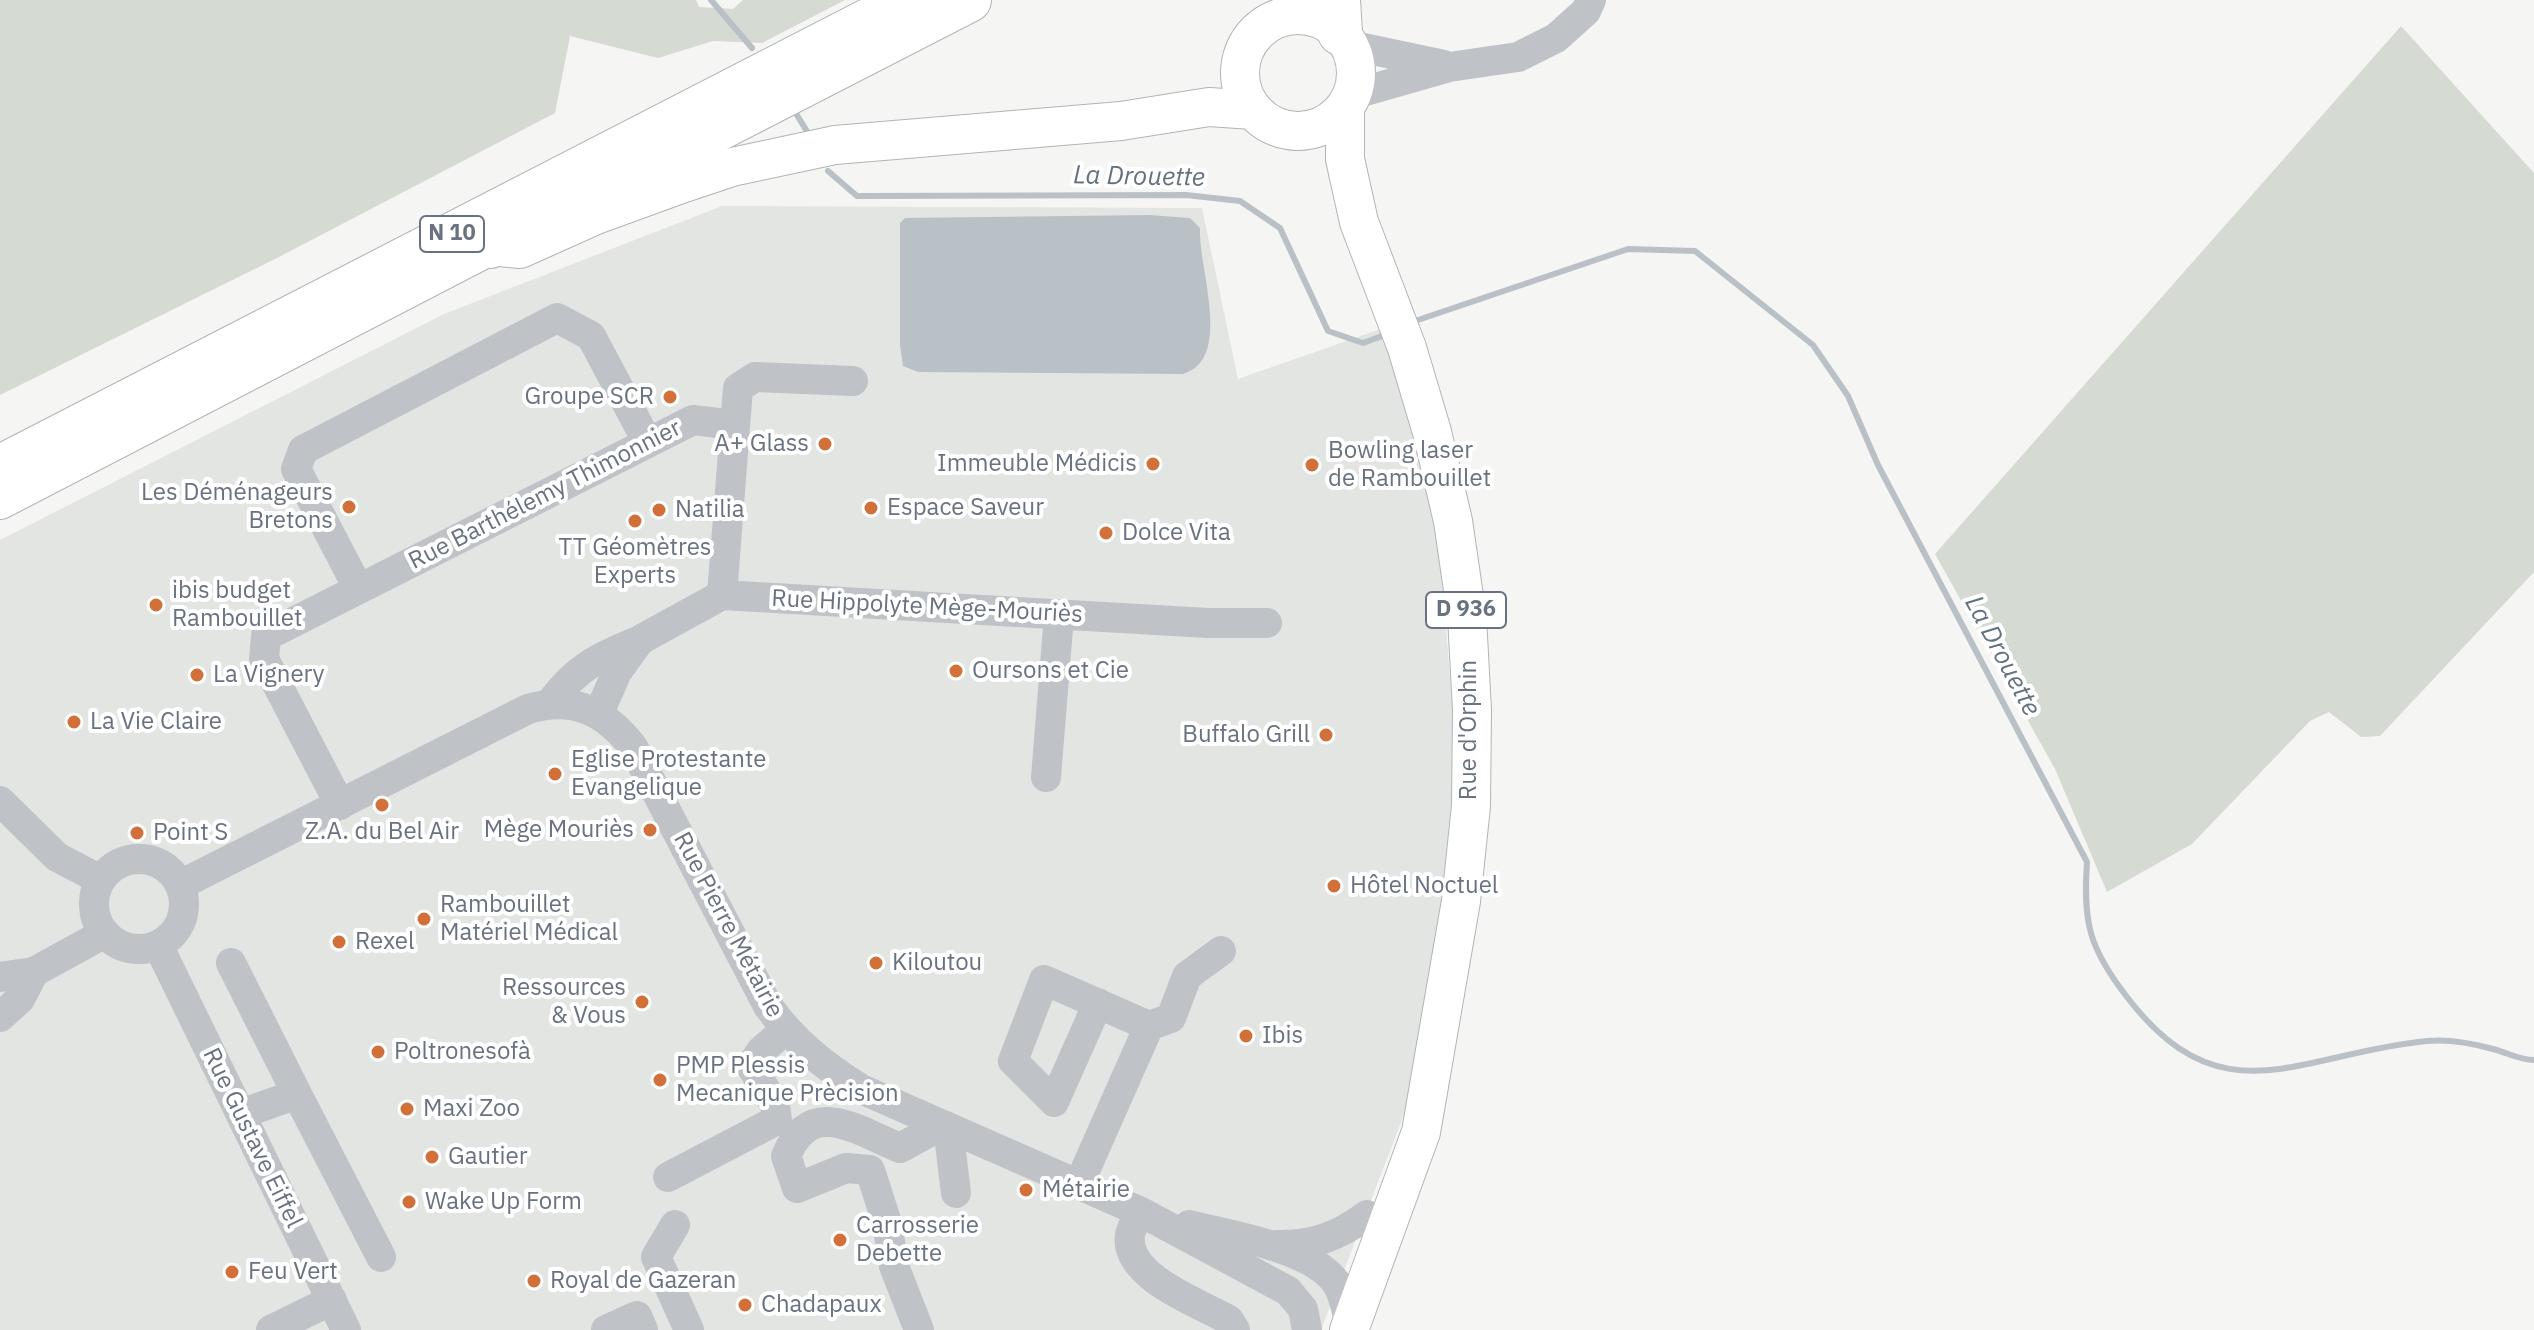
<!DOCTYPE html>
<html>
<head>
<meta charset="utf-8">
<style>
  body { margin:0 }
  canvas { display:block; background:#f5f6f3 }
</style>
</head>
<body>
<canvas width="2534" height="1330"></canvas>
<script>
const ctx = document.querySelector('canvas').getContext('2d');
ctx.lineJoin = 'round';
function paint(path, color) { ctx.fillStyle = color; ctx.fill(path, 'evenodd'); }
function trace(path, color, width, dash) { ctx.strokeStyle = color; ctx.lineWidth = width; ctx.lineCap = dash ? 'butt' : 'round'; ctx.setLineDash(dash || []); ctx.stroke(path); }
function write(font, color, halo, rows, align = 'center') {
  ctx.font = font + ' "IBM Plex Sans",sans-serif'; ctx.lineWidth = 8; ctx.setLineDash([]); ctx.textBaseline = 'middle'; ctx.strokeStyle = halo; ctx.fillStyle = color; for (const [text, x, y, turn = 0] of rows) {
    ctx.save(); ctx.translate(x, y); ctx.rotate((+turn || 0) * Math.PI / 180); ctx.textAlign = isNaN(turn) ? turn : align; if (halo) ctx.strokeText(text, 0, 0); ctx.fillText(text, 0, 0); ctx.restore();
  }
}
const built = new Path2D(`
  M722,206L1202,208L1238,379L1386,327L1438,530L1453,714L1451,809L1436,954L1405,1112L1321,1330H0V540L444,314Z`);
const green = new Path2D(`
  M0,0H696L699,7L733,9L743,0H845L762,43L713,41L658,58L570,36L555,113L277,258L0,395Z
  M2401,26L2534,173V572L2380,736L2361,737L2329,712L2310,721L2192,844L2107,892L2055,769L1935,554Z`);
const water = new Path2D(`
  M1150,215L1190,218L1200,228C1198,268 1234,359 1183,374L918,372L903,366L900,345V223L905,218Z`);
const stream = new Path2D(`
  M711,0L752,48
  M792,107L808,133
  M828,171L857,196L1186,195L1240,201L1280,228L1328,331L1363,343L1382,336
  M1415,321L1628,249L1695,251L1813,345L1848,396L1878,465L2087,862C2083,923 2089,948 2127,997C2223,1122 2300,1053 2427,1041C2450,1039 2471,1043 2493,1049C2508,1053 2519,1060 2534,1060`);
const minor = new Path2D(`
  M1349,45L1444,65
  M1351,95L1449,67L1518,57L1556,38L1586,11L1591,0
  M358,588L296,469L303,450L557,318L591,336L648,443
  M722,595L738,388L755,377L853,381
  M640,640L722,595L1208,623H1267
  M550,703C578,666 599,657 640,640L617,672L599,713
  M1046,777L1059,615
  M0,801L57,857L101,880
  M340,805L264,659L266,636L693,420L735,425
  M94 904a45 45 0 1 1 90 0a45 45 0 1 1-90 0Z
  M180,885L528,709C573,696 604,710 633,747L768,1006C794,1042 824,1066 861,1089L1141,1212L1288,1291L1303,1309L1307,1330
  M158,945L346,1330
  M231,963L297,1094
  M0,977L34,972L105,933
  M1098,1003L1054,1102L1013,1061L1044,980L1149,1026
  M0,1017L20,999L34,972
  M241,1114L297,1094L381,1257
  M948,1127L956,1193
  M668,1177L777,1120L775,1105L751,1066L761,1051L785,1030
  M1079,1184L1149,1026L1171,1018L1187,976L1221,951
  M1141,1212C1137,1219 1131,1227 1130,1235C1124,1277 1199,1303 1229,1320L1235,1330
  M675,1225L656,1257L689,1330
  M1189,1225C1229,1235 1314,1248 1337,1284C1344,1295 1347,1313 1350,1326
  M1277,1245C1313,1246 1339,1236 1367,1215
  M271,1330L332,1300
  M606,1330L637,1316L643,1330
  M919,1330L894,1266L887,1223L870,1170L846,1168L797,1188L786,1156C811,1096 856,1130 900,1148L942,1125`);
const major = new Path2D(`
  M1240 73a58 58 0 1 1 116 0a58 58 0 1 1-116 0Z
  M1345,107V159L1359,222L1407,348L1432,432L1453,521L1467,617L1472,710L1471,806L1461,901L1421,1132L1349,1330
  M0,464L902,0
  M0,500L490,246L520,249L596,215L684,183L732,167L835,145L1121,121L1209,107L1253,110`);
const highway = new Path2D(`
  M1338,0L1340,33
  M490,246L969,0`);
const markers = [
  [670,397,8,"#d17038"],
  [825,444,8,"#d17038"],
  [1153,464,8,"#d17038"],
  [1312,465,8,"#d17038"],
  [349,507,8,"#d17038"],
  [871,508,8,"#d17038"],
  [659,510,8,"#d17038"],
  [635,521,8,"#d17038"],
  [1106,533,8,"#d17038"],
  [156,605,8,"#d17038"],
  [956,671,8,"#d17038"],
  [197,675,8,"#d17038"],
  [74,722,8,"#d17038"],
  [1326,735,8,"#d17038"],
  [555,774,8,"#d17038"],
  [382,805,8,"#d17038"],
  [650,830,8,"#d17038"],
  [137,833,8,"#d17038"],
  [1334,886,8,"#d17038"],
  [424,919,8,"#d17038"],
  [339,942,8,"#d17038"],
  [876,963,8,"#d17038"],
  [642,1002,8,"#d17038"],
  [1246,1036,8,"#d17038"],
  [378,1052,8,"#d17038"],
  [660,1080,8,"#d17038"],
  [407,1109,8,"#d17038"],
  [432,1157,8,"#d17038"],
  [1026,1190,8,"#d17038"],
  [409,1202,8,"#d17038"],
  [840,1240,8,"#d17038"],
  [232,1272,8,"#d17038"],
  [534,1281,8,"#d17038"],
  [745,1305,8,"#d17038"]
];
const shields = [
  [452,234,64],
  [1466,610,80]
];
const shieldNames = [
  ["N 10",452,234],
  ["D 936",1466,610]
];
const poiNames = [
  ["Groupe SCR",654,397,"right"],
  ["A+ Glass",809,444,"right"],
  ["Bowling laser",1328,451],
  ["de Rambouillet",1328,479],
  ["Immeuble Médicis",1137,464,"right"],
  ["Les Déménageurs",333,493,"right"],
  ["Bretons",333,521,"right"],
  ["Espace Saveur",887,508],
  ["Natilia",675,510],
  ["Dolce Vita",1122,533],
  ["TT Géomètres",635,548,"center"],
  ["Experts",635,576,"center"],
  ["ibis budget",172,591],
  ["Rambouillet",172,619],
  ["Oursons et Cie",972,671],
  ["La Vignery",213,675],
  ["La Vie Claire",90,722],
  ["Buffalo Grill",1310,735,"right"],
  ["Eglise Protestante",571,760],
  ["Evangelique",571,788],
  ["Mège Mouriès",634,830,"right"],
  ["Z.A. du Bel Air",382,832,"center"],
  ["Point S",153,833],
  ["Hôtel Noctuel",1350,886],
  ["Rambouillet",440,905],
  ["Matériel Médical",440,933],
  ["Rexel",355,942],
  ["Kiloutou",892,963],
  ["Ressources",626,988,"right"],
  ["& Vous",626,1016,"right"],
  ["Ibis",1262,1036],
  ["Poltronesofà",394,1052],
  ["PMP Plessis",676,1066],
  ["Mecanique Prècision",676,1094],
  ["Maxi Zoo",423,1109],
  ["Gautier",448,1157],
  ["Métairie",1042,1190],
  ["Wake Up Form",425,1202],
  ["Carrosserie",856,1226],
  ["Debette",856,1254],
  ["Feu Vert",248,1272],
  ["Royal de Gazeran",550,1281],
  ["Chadapaux",761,1305]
];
const streetNames = [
  ["Rue Barthélemy Thimonnier",545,495,-27],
  ["Rue Hippolyte Mège-Mouriès",927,607,3],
  ["Rue d'Orphin",1469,730,-90],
  ["Rue Pierre Métairie",728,925,62],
  ["Rue Gustave Eiffel",252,1138,64]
];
const waterNames = [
  ["La Drouette",1139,177,1],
  ["La Drouette",2002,656,62]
];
paint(built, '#e3e5e3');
paint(green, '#d5dad3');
paint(water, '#b9c1c7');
trace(stream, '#b9c1c7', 6);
trace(major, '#b1b4b8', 40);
trace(highway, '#b2b5b8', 46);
trace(minor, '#bfc2c6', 30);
trace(major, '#fff', 38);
trace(highway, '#fff', 44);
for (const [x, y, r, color] of markers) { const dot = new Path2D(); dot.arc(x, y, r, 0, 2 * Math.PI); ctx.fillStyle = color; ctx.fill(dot); trace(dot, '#fff', 3); }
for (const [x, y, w] of shields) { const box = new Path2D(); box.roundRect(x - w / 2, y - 18, w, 36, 6); ctx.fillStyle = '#fff'; ctx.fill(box); trace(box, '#687281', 2); }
write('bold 22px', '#687281', null, shieldNames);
write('24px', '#687281', '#fff', poiNames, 'left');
write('24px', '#687281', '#fff', streetNames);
write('italic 26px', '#63737e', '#fff', waterNames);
</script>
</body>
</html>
